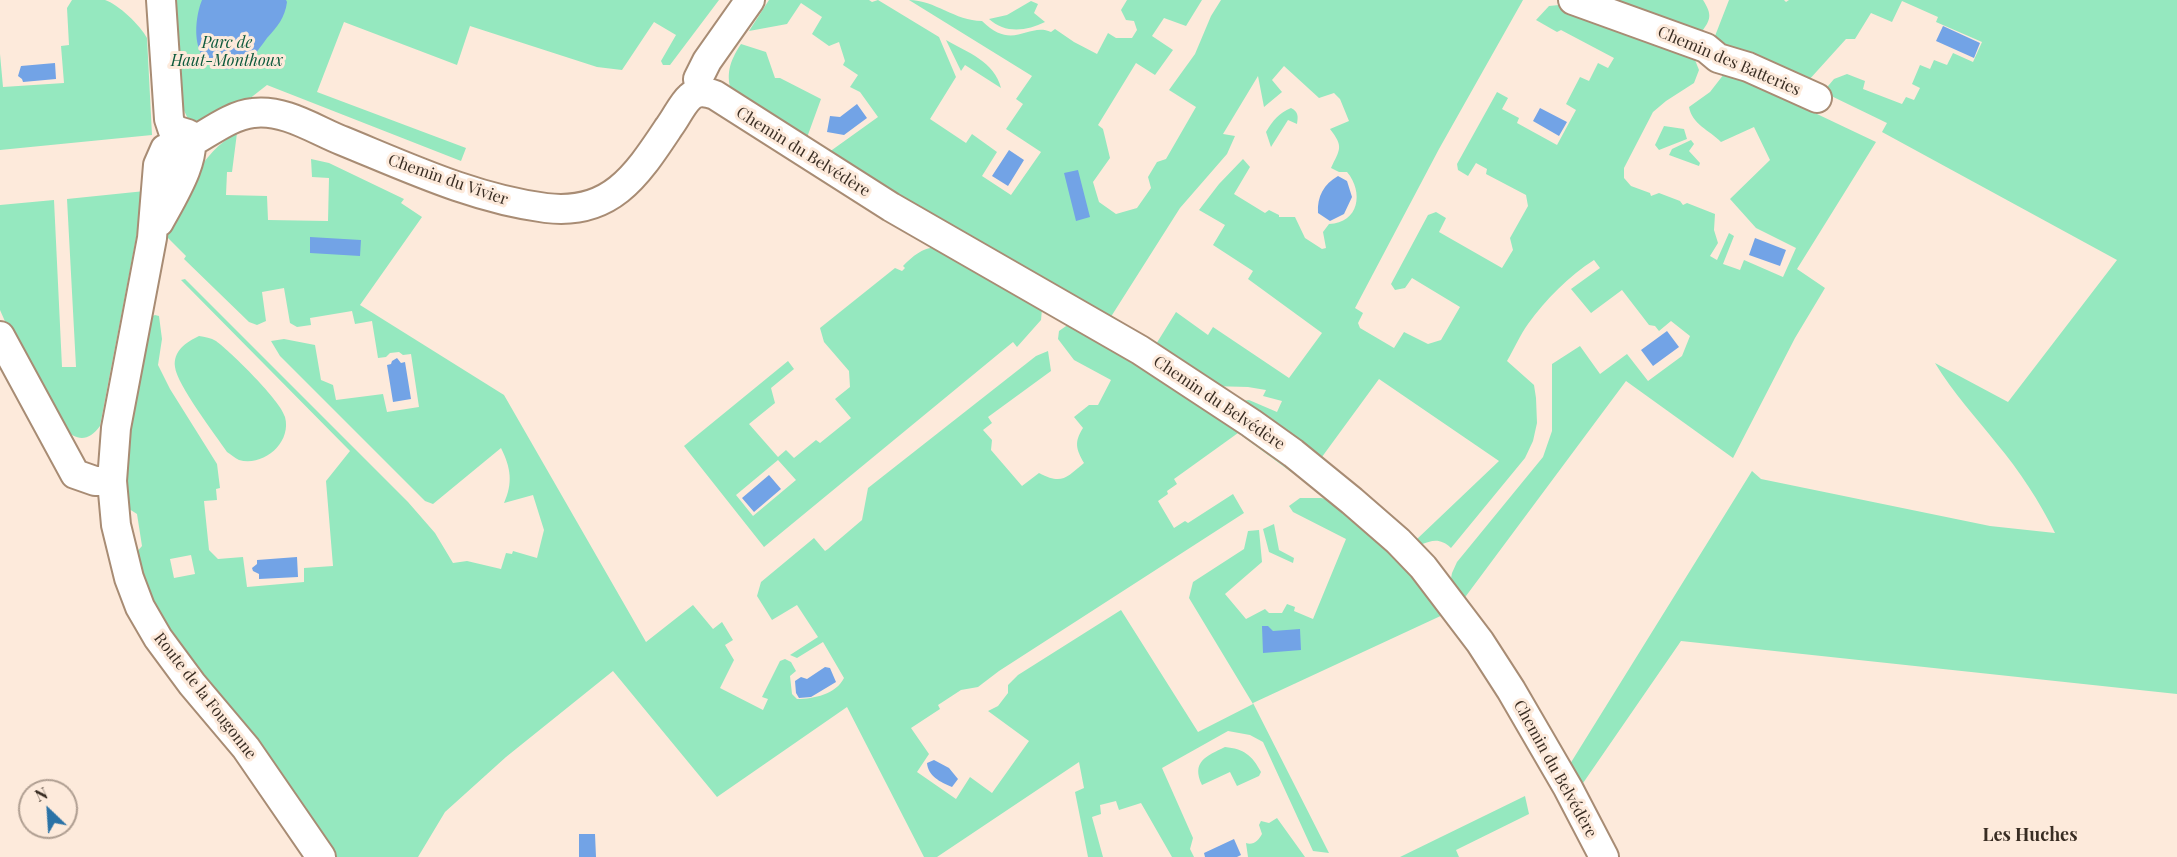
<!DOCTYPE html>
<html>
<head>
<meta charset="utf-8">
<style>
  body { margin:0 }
  #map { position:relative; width:2177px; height:857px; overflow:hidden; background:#fdeadb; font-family:"Playfair Display",serif }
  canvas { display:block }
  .north { position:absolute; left:18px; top:779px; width:60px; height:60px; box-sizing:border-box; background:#fdeadb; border:2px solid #af9e91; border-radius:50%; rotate:335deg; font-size:16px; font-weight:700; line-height:24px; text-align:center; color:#392d23 }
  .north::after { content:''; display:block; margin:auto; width:21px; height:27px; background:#2a72a6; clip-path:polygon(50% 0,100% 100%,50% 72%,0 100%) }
</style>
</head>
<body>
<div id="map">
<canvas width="2177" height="857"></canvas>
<div class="north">N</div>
</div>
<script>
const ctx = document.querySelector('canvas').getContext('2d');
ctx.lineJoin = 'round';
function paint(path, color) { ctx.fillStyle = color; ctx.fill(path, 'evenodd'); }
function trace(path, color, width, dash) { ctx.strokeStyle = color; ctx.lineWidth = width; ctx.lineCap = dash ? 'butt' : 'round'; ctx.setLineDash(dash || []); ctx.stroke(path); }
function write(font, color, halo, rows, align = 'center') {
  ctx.font = font + ' "Playfair Display",serif'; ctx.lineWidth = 6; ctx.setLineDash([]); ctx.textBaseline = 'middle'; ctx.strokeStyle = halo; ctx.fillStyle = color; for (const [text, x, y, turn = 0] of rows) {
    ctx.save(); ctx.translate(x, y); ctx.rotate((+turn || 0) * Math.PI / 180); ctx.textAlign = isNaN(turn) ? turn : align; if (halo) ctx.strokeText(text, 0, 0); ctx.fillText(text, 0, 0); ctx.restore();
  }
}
const green = new Path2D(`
  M72,0C82,0 96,0 105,0C118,4 141,26 147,38L152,135L0,150V54L3,87L64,83L61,46L69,45L67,8Z
  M174,0H719L670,65H663L661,61L676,35L654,22L622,70L597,67L470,26L457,65L344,22L317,92L466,148L461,161L267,85L244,103L196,125L189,121L177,96Z
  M769,0H869L872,2L878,0L939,37L956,77L930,119L966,143L972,134L997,152L982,176L1011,195L1041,152L1006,129L1023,104L1016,99L1032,76L909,0C935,0 955,21 982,21C1013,52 1028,22 1051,32L1055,29L1074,42L1097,54L1108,33L1116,38H1132L1137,30L1134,21L1126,20L1121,10L1127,0H1202L1186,26L1164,18L1152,36L1173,50L1155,75L1136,63L1098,125L1103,129L1110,158L1093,182L1099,202L1116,214L1137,208L1151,188L1148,177L1157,162L1166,159L1196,107L1169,90L1195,54L1211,16L1221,0H1523L1439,149L1355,308L1363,313L1358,323L1360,328L1394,348L1404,332L1428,344L1441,340L1460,307L1412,278L1405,288L1395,290L1391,284L1428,215L1436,212L1446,218L1439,232L1502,268L1513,250L1510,238L1528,206L1526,195L1486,174L1487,169L1476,163L1468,176L1458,170L1457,164L1497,92L1508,98L1502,109L1519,118L1517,123L1557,145L1576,110L1566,104L1580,77L1589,81L1598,63L1608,68L1614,58L1561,30L1557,32L1536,20L1549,6L1569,4L1696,49L1695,60L1699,70L1694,83L1666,101L1653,112L1624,168V178L1631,186L1650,193L1651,196L1659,193L1680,201L1683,205L1687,203L1715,214L1714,230L1718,243L1710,256L1717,260L1729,233L1734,236L1723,264L1740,270L1744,260L1783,277L1796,248L1756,228L1730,199L1770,160L1754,127L1721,142C1709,130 1692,124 1689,107L1710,92L1724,74L1739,77L1876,142L1797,269L1825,288L1795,338L1733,458L1626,381L1463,600L1450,584L1452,573L1457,562L1543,457L1552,431V364L1580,346L1600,374L1627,354L1648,381L1682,356L1690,336L1671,321L1659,331L1655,326L1649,325L1622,290L1591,313L1571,289L1600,268L1594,260C1569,276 1546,299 1528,324C1520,335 1514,349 1507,361L1534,385L1536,398L1537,423L1533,441L1525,458L1451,548C1440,538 1433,540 1420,545L1335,470L1417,539L1499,461L1379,379L1319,461L1240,401L1249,400L1277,412L1282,401L1263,396L1266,390L1248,387L1211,386L1153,349L1176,312L1208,335L1213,327L1289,378L1322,333L1248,279L1253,271L1213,245L1225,225L1199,210L1219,184L1243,159L1250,167L1234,194L1265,213L1269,210L1279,215V217H1295L1305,238L1322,249L1326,248L1323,232L1329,224C1359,223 1364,192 1347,172H1339L1331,168C1340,149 1344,147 1330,129L1349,121L1340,99L1334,93L1319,98L1284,66L1272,80L1282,92L1264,107L1258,76L1223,134L1235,136L1227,154L1180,208L1107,323L825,155L878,117L860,92L850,87L858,75L843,65L845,61L839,42L829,46L812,34L822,17L801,3L787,24L749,31Z
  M1589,0H1703C1711,13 1712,18 1703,30L1693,32Z
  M1729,0H1784L1786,2L1789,0H2177V694L1681,641L1581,786L1570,764L1752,471L1761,479L1990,526L2055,533C2040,502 2019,470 1997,444C1976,417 1953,393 1935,363L2008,402L2117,260L1882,132L1887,123L1823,92L1834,79L1847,74L1865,81L1863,89L1902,104L1906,97L1914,100L1920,88L1912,84L1920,65L1930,69L1934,60L1947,65L1953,53L1973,62L1982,42L1936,22L1938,17L1902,1L1892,22L1871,13L1855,39H1846L1808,81L1719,48L1715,36Z
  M1031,1L1038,4L1034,13L1045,22C1027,31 1005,34 989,19L1007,15Z
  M946,40C967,52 995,62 1001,88L965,65L961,71Z
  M741,44L766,52L775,78H780L821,99L805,143L733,96C725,76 729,62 741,44Z
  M1291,108C1299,112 1298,117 1297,124L1288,120L1271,147L1266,132C1273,120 1279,113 1291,108Z
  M1664,126L1684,129L1687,139L1659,150L1655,145Z
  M237,133L232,172H227L226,195L267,196L268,220L328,221L329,178L312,177L311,159L329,163L404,199L401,203L422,217L360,305L504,395L646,642L693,605L713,629L722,622L733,640L725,645L734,660L720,688L763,710L768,699L762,697L780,661L785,659L791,662L796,671L790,676L792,694L797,699C814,699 836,694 844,678L823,642L797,658L790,655L818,637L797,605L772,620L757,596L761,582L814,538L825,551L828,549L862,520L868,488L1036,356L1048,351L1051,371L988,417L992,423L983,430L992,440L991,450L1022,486L1039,473C1062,485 1066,478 1084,463C1076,449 1074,442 1083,428L1074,417L1089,405H1098L1111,380L1074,360L1058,339L1059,331L1069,324L1133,357L1302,474L1298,477L1238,433L1174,479L1177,484L1167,491L1168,494L1158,501L1174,528L1185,521L1188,523L1233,494L1244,513L999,671L978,687L961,690L938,705L940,709L911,728L929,754L917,772L956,799L970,777L992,793L1029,741L988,711L998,706L1008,693V685L1018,675L1121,610L1198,732L1253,704L1189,598L1193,582L1244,549L1248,531L1259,530L1262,562L1225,594L1246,619L1265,609L1269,613H1282L1287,604L1295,607L1294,611L1313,619L1346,539L1293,512L1289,506L1300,498H1321L1331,500L1356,513L1447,613L1253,703L1329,853L1313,851L1263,742L1250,735L1228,731L1162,768L1193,838L1190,849L1194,857H1172L1141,803L1119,810L1116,801L1100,805L1101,814L1092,817L1103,857H1088L1075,792L1084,788L1079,762L937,857H924L847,707L717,797L613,671L506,757L445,812L418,857H337L305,812L178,647L157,616L135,554L142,546L137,514L126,507L121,462L146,319L155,315L159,316L162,339L158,365L170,389L217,464L220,488L216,489L217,500L204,501L209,550L218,559L243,557L247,587L304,582V568L333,566L326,481L350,451L181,280L185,279L408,502L435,533L453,563L467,561L501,569L506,553L512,554L513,551L537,558L544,530L533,495L504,503C513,483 511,468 501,448L433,504L425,501L280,356L271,341L284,339L315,345L321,380L333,385L336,400L383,394L387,412L419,407L411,354L403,355L399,352L390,353L386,357L378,358L372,321L355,324L352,311L310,318L311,325L297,327L290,323L284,288L262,292L266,321L257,325L249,322L184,259L186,256L167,237C176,202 204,149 237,133ZM191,555L195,574L174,578L170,559Z
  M1691,140L1694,144L1689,151L1700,163L1699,166L1669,155L1672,149Z
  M145,191L100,426C89,441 77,442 64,428L11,335L0,310V205L54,200L62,367H76L67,199Z
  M936,247L1042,309L1041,320L1017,347L1013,342L764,547L684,446L788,361L794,369L771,388L775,403L749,424L778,457L786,450L794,458L816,440L820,443L851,418L835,399L850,387L849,371L824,342L820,328L895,268L902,271L905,268L903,266C913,256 922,248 936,247ZM778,460L796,480L753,516L736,495Z
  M199,336C205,337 211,338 216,341C231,352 281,401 285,417C292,443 263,467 239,460C235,458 230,454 227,452C215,434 177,385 175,367C173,351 186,342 199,336Z
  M1274,524L1279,550L1294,558L1293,563L1269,552L1263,529Z
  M1225,747C1244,749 1252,755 1261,772L1259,776L1237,786L1230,772L1202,785C1191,762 1206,756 1225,747Z
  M1525,796L1529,814L1456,850L1459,857H1400Z
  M1277,818L1305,857H1248L1246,843C1253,846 1259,840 1262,834L1259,825L1261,821L1269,823Z`);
const water = new Path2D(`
  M202,0H286L287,2C285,18 277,27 267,38C261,46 254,57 246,63C240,67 231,70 224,69C191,66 193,22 202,0Z
  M1943,26L1980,43L1974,58L1936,41Z
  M55,63L56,79L23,82L22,79L18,76L21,66Z
  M857,104L867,118L844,135L827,132L830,116L840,117Z
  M1540,108L1567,122L1559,136L1533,121Z
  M1009,150L1024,160L1008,186L992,176Z
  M1078,170L1090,217L1076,221L1064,173Z
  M1338,176L1347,181L1352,197L1344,214L1330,221L1318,213C1317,196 1324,184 1338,176Z
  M310,237L361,240L360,256L310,253Z
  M1755,238L1786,250L1780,266L1749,255Z
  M1667,331L1679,347L1653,366L1641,350Z
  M397,358L401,363L405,362L411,399L393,402L387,365L391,364L392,361Z
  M769,475L781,489L754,512L742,498Z
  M297,557L298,577L259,579V574L253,571L252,568L257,564V560Z
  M1262,626H1268L1273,631L1300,629L1301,650L1263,653Z
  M825,667L830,668L836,682L811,697L799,698L796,693L795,681L801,677L807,679Z
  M934,760L949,768L958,779L952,787C940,782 928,776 927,763Z
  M579,834H595L596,857H579Z
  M1234,839L1241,855L1237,857H1205L1204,853Z`);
const minor = new Path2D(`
  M161,0L169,119L173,131
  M1573,0L1706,48L1718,58L1748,67L1817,98
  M701,92L698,79L707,61L750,0
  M192,142C210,132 232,115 253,113C285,109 315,130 343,141C409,168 475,199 546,208C611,216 637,175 669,127C676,118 682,104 690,97C697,90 707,92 715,95L891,207L1140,350L1251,423L1293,453L1352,501L1398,541L1423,567L1480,642L1511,690L1568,788L1604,857
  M165,149L158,165L152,238L116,428L112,481L116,525L129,578L140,607L158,638L192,684L246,748L321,857
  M159,222C169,203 201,153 188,134L178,131
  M0,336L75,474L95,481H112`);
const parkNames = [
  ["Parc de",227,43],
  ["Haut-Monthoux",227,61]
];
const streetNames = [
  ["Chemin des Batteries",1729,61,23],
  ["Chemin du Belvédère",803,152,32],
  ["Chemin du Vivier",448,180,19],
  ["Chemin du Belvédère",1219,403,34],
  ["Route de la Fougonne",205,696,52],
  ["Chemin du Belvédère",1555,769,61]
];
const neighbourhoodNames = [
  ["Les Huches",2030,835]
];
paint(green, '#95e8bf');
paint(water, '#72a3e6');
trace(minor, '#a88c74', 32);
trace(minor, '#fff', 28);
write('italic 16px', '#0d593c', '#fdeadb', parkNames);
write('16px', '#392d23', '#fdeadb', streetNames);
write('bold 18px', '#392d23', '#fdeadb', neighbourhoodNames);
</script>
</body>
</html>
